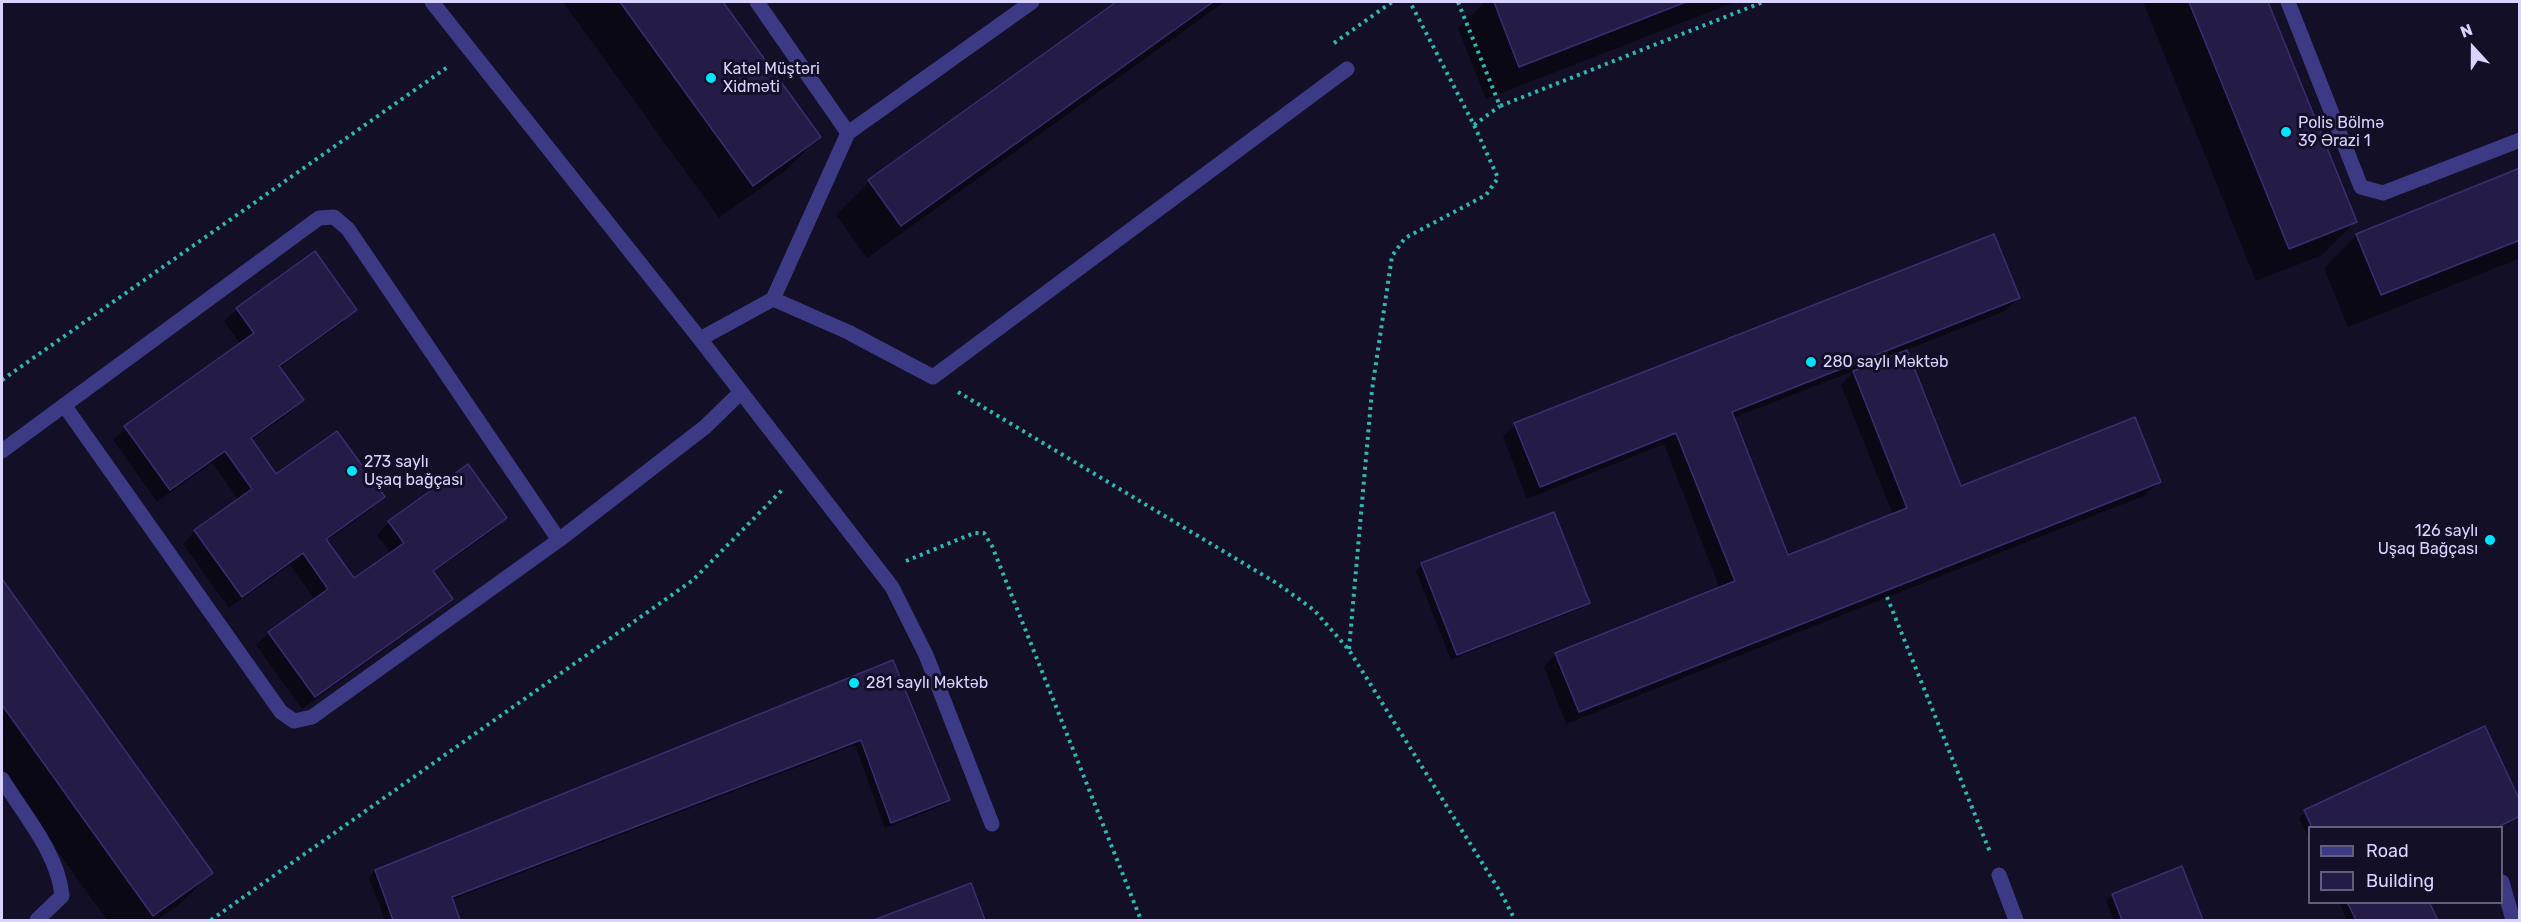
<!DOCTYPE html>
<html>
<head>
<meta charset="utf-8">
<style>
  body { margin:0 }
  #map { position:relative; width:2521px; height:922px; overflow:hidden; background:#130f26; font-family:Rubik,sans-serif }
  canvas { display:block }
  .frame { position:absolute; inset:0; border:3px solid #d9d4ff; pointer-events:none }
  .legend { position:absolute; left:2308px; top:826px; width:195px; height:78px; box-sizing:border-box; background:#130f26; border:2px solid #625e7d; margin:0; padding:8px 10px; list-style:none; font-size:18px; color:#d9d4ff }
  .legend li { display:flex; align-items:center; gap:12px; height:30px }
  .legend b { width:30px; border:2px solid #625e7d }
  .north { position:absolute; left:2443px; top:18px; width:60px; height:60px; -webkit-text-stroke:4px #130f26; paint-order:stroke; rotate:339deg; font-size:16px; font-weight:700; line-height:24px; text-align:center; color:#d9d4ff }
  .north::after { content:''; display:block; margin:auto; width:21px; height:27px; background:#d9d4ff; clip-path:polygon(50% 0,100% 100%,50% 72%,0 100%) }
</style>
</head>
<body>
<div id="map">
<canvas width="2521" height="922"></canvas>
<div class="frame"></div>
<ul class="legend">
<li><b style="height:8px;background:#3d3a85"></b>Road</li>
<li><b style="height:16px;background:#241b47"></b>Building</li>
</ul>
<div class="north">N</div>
</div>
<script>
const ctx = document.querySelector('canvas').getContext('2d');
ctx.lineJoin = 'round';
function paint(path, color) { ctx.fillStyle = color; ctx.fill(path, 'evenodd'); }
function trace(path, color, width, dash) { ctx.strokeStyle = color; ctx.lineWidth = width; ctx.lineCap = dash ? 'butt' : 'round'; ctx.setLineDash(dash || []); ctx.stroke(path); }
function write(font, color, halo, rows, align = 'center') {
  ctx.font = font + ' Rubik,sans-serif'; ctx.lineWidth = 6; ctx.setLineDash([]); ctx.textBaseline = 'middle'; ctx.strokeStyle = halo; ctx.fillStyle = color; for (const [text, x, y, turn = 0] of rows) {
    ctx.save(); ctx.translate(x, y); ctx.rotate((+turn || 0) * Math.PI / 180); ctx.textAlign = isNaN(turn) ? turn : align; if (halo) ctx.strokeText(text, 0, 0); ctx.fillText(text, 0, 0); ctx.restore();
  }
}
const shadow = new Path2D(`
  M563,2H721L819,137L786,170L719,218Z
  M1119,2H1224L867,258L836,215L869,182Z
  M1485,2H1735L1486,99L1458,28Z
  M2143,2H2266L2355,222L2322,255L2256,281Z
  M2520,169V258L2348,327L2324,268L2357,235Z
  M2018,298L2005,311L1906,350L1960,488L2159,482L2146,495L1566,724L1544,667L1556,654L1720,589L1664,444L1527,499L1503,437L1515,424ZM1856,370L1841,385L1893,515L1788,557L1733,418Z
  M237,309L355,310L343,322L279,368L302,400L290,413L251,440L276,476L383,497L370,510L326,541L354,580L391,554L377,535L389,522L505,518L493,531L432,573L451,599L438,611L302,709L256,645L269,633L315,600L290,565L229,608L183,544L195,531L239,500L212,463L157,502L113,440L125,428L241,345L224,321Z
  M1422,565L1588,602L1582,608L1451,660L1416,571Z
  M2,582L211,873L182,902L157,920H107L2,774Z
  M892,662L948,800L942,806L885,828L855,745L451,900L458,920H385L369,878L375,871Z
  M2520,804V817L2500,828H2310V840L2299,818L2305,812Z
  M2181,868L2202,920H2124L2112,895Z
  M970,885L984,920H878Z
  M2111,896L2121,920H2114L2106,901Z
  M2339,902H2428L2436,920H2347Z`);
const building = new Path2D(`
  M620,2H723L821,137L753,186Z
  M1116,2H1213L901,226L868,180Z
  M1494,2H1686L1519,67Z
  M2189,2H2268L2357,222L2289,249Z
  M2520,168V240L2381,295L2356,234Z
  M1994,234L2020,298L1732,412L1788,555L1907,508L1853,371L1907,350L1961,486L2135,417L2161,482L1579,712L1555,653L1735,581L1676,433L1540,487L1514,423Z
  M315,251L357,310L279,366L304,400L251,438L276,474L337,431L385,497L326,539L354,578L404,543L388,521L468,464L507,518L433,571L453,599L315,697L268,632L328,589L303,553L242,597L194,530L252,489L225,451L170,490L124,426L254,333L236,308Z
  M1554,512L1590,603L1457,655L1421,563Z
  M2,579L213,873L153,916L2,705Z
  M893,660L950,800L891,823L861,740L452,897L460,920H393L375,870Z
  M2485,726L2520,801V816L2496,828H2312L2304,810Z
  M2182,866L2203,920H2122L2112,894Z
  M971,883L985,920H874Z
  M2347,902H2429L2438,920H2356Z`);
const path = new Path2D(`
  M1458,2L1500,106L1763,2
  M1334,43L1392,2
  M1474,125L1500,106
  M2,380L449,66
  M958,392L1278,584L1314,610L1349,650L1501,893L1515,920
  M906,561L974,533H984L992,546L1141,920
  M1887,597L1990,852
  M1349,649L1372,390L1392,256L1405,238L1486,195L1498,178L1474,125L1410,2
  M211,920L693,580L784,488`);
const minor = new Path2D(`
  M432,2L700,339L892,587L926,655L992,824
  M757,2L848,133
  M2288,2L2361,187L2383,193L2520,140
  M773,299L848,133L1032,2
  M700,339L773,299L848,332L933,377L1347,69
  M64,405L281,712L294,721L312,717L559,540L705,427L741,392
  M2,451L319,218L334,217L348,229L559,540
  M2,779C24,815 58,853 62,896L37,920
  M1999,875L2016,920
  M2502,882L2513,920`);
const markers = [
  [711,78,6,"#00e5ff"],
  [2286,132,6,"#00e5ff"],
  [1811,362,6,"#00e5ff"],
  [352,471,6,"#00e5ff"],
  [2490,540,6,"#00e5ff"],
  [854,683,6,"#00e5ff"]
];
const poiNames = [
  ["Katel Müştəri",723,69],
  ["Xidməti",723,87],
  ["Polis Bölmə",2298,123],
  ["39 Ərazi 1",2298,141],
  ["280 saylı Məktəb",1823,362],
  ["273 saylı",364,462],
  ["Uşaq bağçası",364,480],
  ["126 saylı",2478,531,"right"],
  ["Uşaq Bağçası",2478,549,"right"],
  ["281 saylı Məktəb",866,683]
];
paint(shadow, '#0007');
paint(building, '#241b47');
trace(building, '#3b2d73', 1.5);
trace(path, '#2fb8b0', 4, [3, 4.5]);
trace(minor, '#3d3a85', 15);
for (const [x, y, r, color] of markers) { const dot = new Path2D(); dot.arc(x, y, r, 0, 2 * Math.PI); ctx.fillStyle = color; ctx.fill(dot); trace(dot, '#130f26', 2); }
write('16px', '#d9d4ff', '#130f26', poiNames, 'left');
</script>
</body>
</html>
